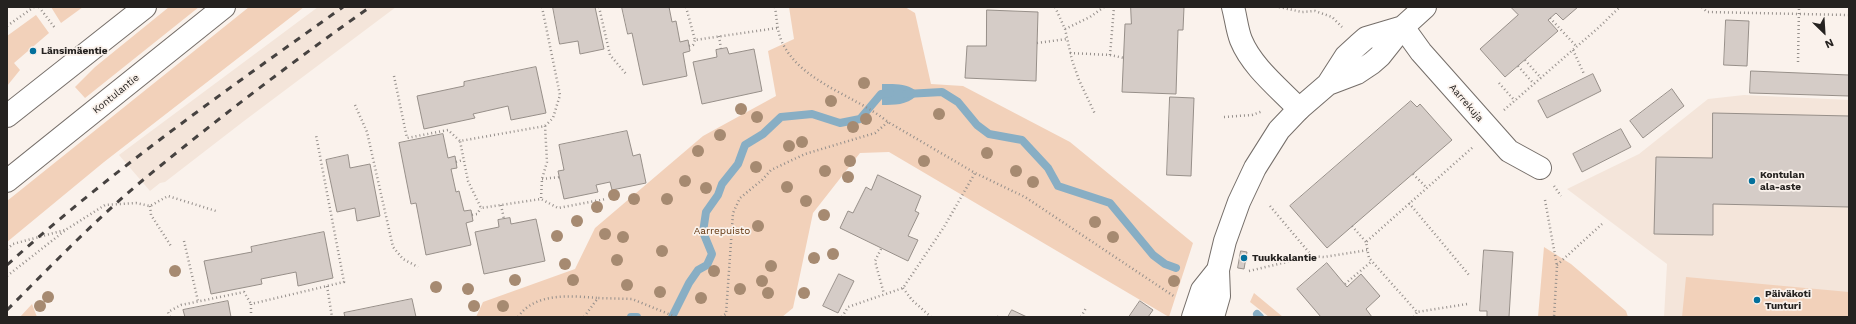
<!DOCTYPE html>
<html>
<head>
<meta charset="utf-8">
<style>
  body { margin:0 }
  #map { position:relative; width:1856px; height:324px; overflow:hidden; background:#faf2ec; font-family:"Work Sans",sans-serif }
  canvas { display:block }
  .frame { position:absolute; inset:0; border:8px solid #252220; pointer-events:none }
  .north { position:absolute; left:1804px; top:12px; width:40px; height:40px; -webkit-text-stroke:3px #faf2ec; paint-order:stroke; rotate:155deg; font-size:11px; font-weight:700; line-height:16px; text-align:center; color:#252220 }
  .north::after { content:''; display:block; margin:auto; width:14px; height:18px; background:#252220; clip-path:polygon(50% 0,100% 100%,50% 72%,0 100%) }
</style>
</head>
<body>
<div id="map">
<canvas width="1856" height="324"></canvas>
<div class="frame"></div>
<div class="north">N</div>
</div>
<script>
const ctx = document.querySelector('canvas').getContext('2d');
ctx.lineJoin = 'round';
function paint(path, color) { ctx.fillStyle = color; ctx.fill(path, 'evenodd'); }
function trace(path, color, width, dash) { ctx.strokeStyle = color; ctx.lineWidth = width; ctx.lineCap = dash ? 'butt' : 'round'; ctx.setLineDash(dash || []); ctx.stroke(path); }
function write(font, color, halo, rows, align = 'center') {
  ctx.font = font + ' "Work Sans",sans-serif'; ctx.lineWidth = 3.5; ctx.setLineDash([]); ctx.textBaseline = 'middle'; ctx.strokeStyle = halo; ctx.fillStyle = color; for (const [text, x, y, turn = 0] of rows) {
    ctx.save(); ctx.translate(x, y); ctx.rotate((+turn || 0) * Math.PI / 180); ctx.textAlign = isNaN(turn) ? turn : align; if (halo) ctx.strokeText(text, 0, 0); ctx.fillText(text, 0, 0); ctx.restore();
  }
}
const built = new Path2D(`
  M318,7H396L244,121L165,182L160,183L150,191L119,155Z
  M1744,95L1849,100V317H1664L1667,264L1567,189L1639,154L1708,99Z`);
const green = new Path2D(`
  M51,7H83L61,23Z
  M169,7H199L85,98L75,87L95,67Z
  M249,7H304L104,162L7,242V201Z
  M789,7H905L915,13L931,84L963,86L1070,142L1193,243L1169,317L889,152L860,153L813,213L793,308L782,317H476L483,302L575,269L595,228L703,136L776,96L768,51L794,39Z
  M36,15L49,33L14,63L20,70L7,86V36Z
  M1544,247L1571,264L1626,311L1628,317H1538Z
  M1686,277L1849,292V317H1682Z
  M1254,293L1283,317H1269L1250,302Z
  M32,304L37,317H20Z`);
const water = new Path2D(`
  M882,84C893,84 905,83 915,90L916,96C907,105 894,105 882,105Z`);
const stream = new Path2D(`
  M906,94L942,92L958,102L977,125L989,134L1022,140L1048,168L1058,186L1110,203L1153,255L1165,264L1176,268
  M1257,314L1260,317
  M631,317H637
  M672,317L689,283L698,270L707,265L712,254L703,232L706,212L718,195L722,184L738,164L745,145L763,134L781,117L812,114L840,123L860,119L881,94L890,93`);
const building = new Path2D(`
  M553,7H595L604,49L580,54L578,41L560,44Z
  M622,7H669L672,22L676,21L680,42L688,40L690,51L683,53L687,76L643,85L632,33L628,34Z
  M1131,7H1184L1183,30H1178L1176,94L1122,92L1125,24H1131Z
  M1511,7H1578L1563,20L1556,13L1548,20L1558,31L1505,77L1480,49L1518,15Z
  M987,10L1038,12L1036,81L965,78L967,46H986Z
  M1726,20L1749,21L1747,66L1724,65Z
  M727,48L729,54L754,49L762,91L702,104L693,62L717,57L716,50Z
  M536,67L546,113L511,120L508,106L473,114L475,118L424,129L417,96L464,86V82Z
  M1751,71L1849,75V96L1750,93Z
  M1593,74L1601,91L1547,118L1538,101Z
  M1672,89L1684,106L1643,138L1630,121Z
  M1170,97L1194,98L1191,176L1167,175Z
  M1411,101L1417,107L1420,104L1452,140L1327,248L1290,206Z
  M1713,113L1849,116V207L1713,204V235L1654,234L1656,157L1712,158Z
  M1621,129L1631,147L1582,172L1573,154Z
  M627,131L633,156L640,154L646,183L612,190L610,182L596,185L598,192L564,199L558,171L564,170L559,145Z
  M443,134L448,158L455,156L457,168L451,169L456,192L459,191L464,211L471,210L473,221L466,223L471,245L426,255L416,203L411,204L399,143Z
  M348,155L350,168L370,164L380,216L357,221L355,208L337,212L326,160Z
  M878,175L921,196L915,211L919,213L908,236L918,240L908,261L840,228L848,211L853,213L866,187L871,190Z
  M510,218L511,224L536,219L545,261L484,274L475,232L499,227L498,220Z
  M324,232L333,278L298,286L296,272L261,279L262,284L211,294L204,261L252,252L251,247Z
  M1484,250L1513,252L1509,317H1487V311H1480Z
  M1241,251L1247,252L1244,269L1238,268Z
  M1327,263L1347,287L1361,274L1380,296L1366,309L1372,317H1321L1297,289Z
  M839,274L854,281L838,313L823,306Z
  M412,299L416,317H345L344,313Z
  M228,301L231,317H185L183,310Z
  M1140,301L1153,310L1148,317H1129Z
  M1012,310L1027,317H1008Z`);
const path = new Path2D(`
  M39,7L55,28
  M542,7L560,95L553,118L545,126L460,141L468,181L481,208L541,199L558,208L606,199
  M599,7L610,55L627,75
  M686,7L695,40L777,28
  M775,7C777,20 777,34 784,46C804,83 856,96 888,122L975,173L1025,197L1175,297
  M1055,7L1065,29L1072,60L1079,80L1095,114
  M1279,7L1302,12L1315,11L1332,17L1342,27
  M1702,7L1707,12L1849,15
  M1550,18L1577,47
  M7,26L34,7
  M1065,29L1090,17L1104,7
  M719,36L721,49
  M1037,43L1067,39
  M689,46L693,45L695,40
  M1573,50L1584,74
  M1070,53L1110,55L1114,7
  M1110,55L1124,58
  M1525,60L1541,78
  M1798,62L1799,7
  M1518,66L1534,84
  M394,76L407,138L448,130L460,141
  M1499,83L1515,101
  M355,105L367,132L393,247L403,259L418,267
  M1504,110L1598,28L1620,7
  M1224,117L1252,115L1263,111
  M456,162L463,160
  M1413,174L1427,188
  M542,179L560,177
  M1554,186L1561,196
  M541,198L542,179L547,162L545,126
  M1545,200L1557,266L1554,317
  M1409,203L1469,275
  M501,205L504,219
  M150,206L151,215L171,246
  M1270,206L1312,256L1324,257L1368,250
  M472,215L477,214L481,208
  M1352,226L1366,242
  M184,241L198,301
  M7,249L13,244L65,230
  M881,249L875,261L884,294
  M1557,265L1602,224
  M1249,271L1312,256
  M7,276L67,229L105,205L136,203L150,206L168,196L216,211
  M1345,284L1372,261
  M327,286L332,317
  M903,288L912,300L931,317
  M1467,304L1417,312L1369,258L1366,242L1473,147
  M170,317L168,312L181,305L244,292L251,304
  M251,317V304L344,282L316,135
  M518,317C535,292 571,296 598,298
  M584,317L598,298L632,299L676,317
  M721,317L726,314L733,213L740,198L762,180L771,170L805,154L875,133L888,122
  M842,317L848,307L903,288L944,227L975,173
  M998,317L999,316
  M1081,317L1086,308
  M1414,317L1417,312`);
const street = new Path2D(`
  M1233,7C1236,18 1237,30 1241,40C1252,67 1279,88 1299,109
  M1403,27L1421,52L1509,151L1540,168`);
const secondary = new Path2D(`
  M1328,84L1357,73L1372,63L1380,56L1403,27L1425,7
  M1193,317L1202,290L1218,270
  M1213,317L1219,296L1218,270L1225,241L1239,202L1255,168L1279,130L1299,109L1328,84L1346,56L1358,45L1366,38L1403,27`);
const primary = new Path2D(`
  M7,116L145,7
  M7,181L224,7`);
const rail = new Path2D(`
  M7,265C112,170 228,89 343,7
  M7,310C51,266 95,220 143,180C216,120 292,62 370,7`);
const trees = [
  [864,83],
  [831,101],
  [741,109],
  [939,114],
  [757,117],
  [866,119],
  [853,127],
  [720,135],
  [802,142],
  [789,146],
  [698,151],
  [987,153],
  [850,161],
  [924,161],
  [756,167],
  [825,171],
  [1016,171],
  [848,177],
  [685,181],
  [1033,182],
  [787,187],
  [706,188],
  [614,195],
  [634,199],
  [667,199],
  [806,201],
  [597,207],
  [824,215],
  [577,221],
  [1095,222],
  [758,226],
  [605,234],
  [557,236],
  [623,237],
  [1113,237],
  [662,251],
  [833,254],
  [814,258],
  [617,260],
  [565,264],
  [771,266],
  [175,271],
  [714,271],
  [515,280],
  [573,280],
  [762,281],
  [1174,281],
  [627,285],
  [436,287],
  [468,289],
  [740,289],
  [660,292],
  [768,293],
  [804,293],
  [48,297],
  [701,298],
  [40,306],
  [474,306],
  [503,306]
];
const markers = [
  [33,51,4,"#03709c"],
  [1752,181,4,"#03709c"],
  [1244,258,4,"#03709c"],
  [1757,300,4,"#03709c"]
];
const poiNames = [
  ["Länsimäentie",41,51],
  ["Kontulan",1760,175],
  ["ala-aste",1760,187],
  ["Tuukkalantie",1252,258],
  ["Päiväkoti",1765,294],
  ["Tunturi",1765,306]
];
const streetNames = [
  ["Kontulantie",116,94,-39],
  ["Aarrekuja",1466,103,49]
];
const parkNames = [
  ["Aarrepuisto",722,231]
];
paint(built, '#f4e5da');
paint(green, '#f2d1ba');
paint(water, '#88aec4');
trace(stream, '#88aec4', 8);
paint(building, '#d5ccc7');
trace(building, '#978f89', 1);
trace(street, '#756e69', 24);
trace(secondary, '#756e69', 24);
trace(primary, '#756e69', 24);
trace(path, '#958f8b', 2.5, [1, 3]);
trace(street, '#fff', 22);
trace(secondary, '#fff', 22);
trace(primary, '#fff', 22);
trace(rail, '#464240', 3, [7, 7]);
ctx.fillStyle = '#a68a71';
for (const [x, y] of trees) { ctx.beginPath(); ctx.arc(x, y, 6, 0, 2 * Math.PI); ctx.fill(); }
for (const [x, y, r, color] of markers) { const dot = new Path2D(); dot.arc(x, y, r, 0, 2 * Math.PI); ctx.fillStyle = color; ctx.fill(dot); trace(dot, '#faf2ec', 1.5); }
write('bold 10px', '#252220', '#faf2ec', poiNames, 'left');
write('10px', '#252220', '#faf2ec', streetNames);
write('10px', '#61340c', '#faf2ec', parkNames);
</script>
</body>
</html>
